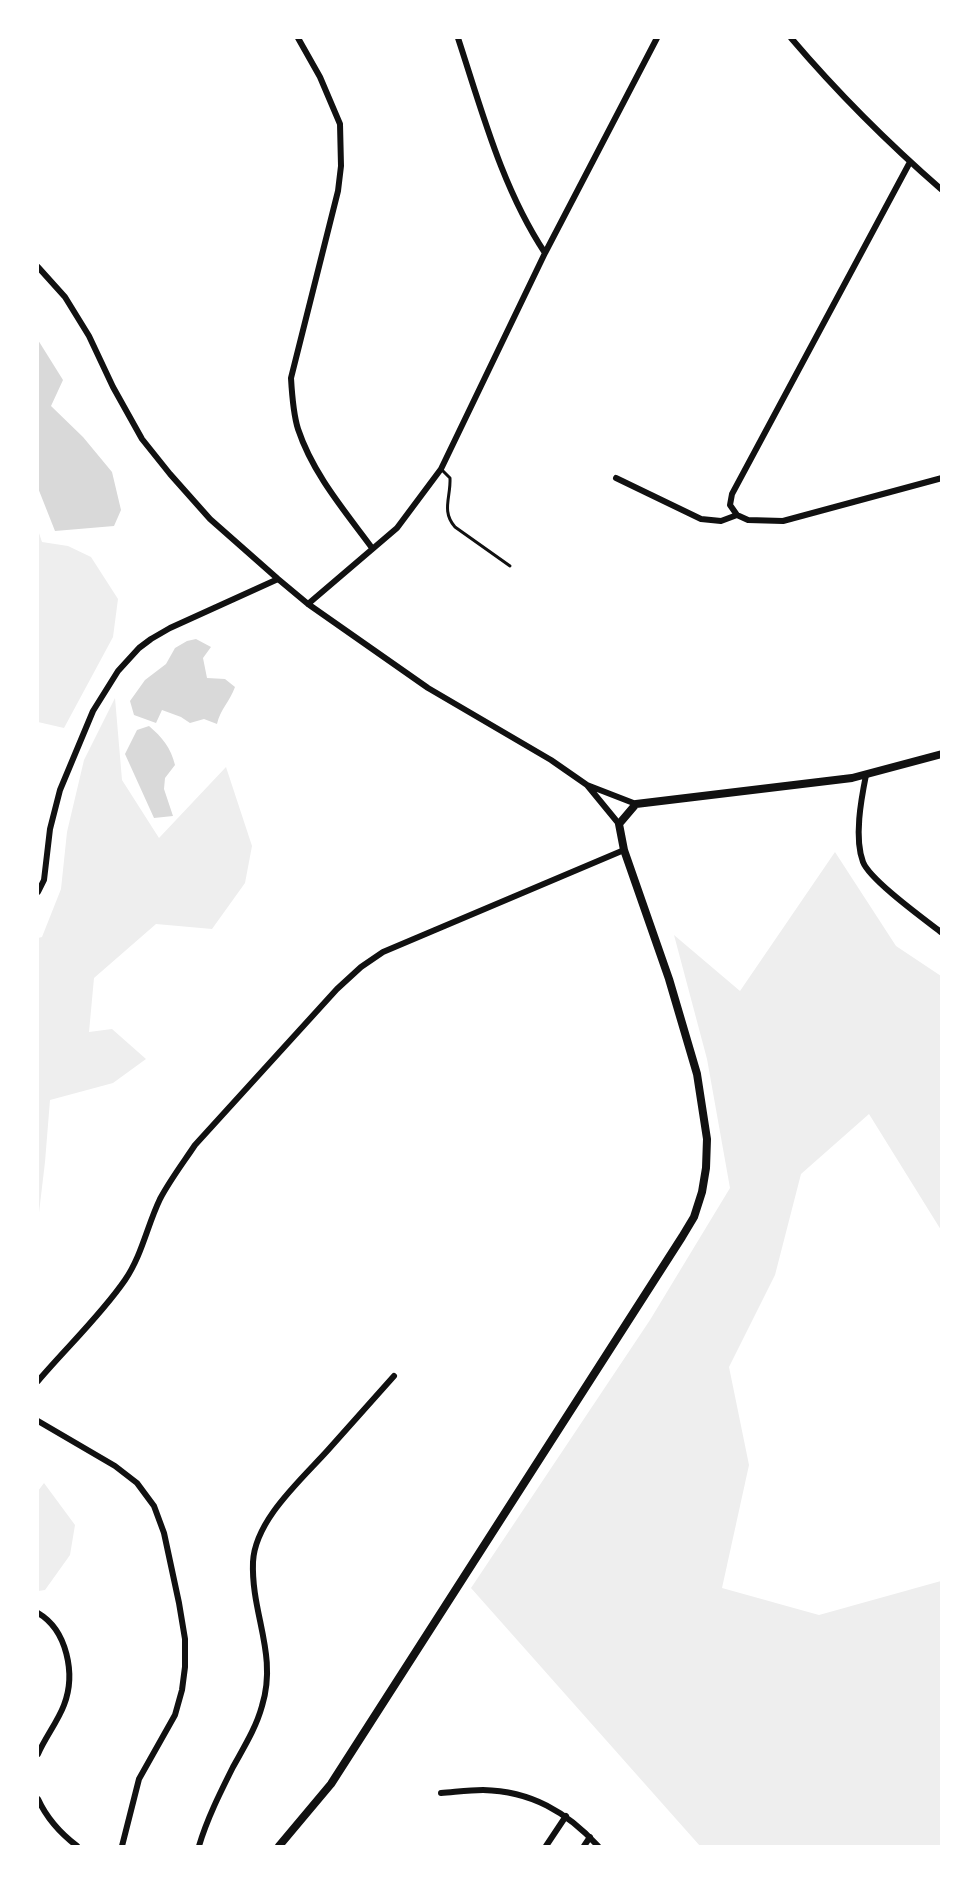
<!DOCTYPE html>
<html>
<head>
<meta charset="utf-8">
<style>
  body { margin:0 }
  #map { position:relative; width:979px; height:1884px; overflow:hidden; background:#fff; font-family:"Crimson Pro",serif }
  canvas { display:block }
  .frame { position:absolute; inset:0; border:39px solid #fff; pointer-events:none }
</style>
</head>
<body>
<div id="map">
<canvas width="979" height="1884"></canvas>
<div class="frame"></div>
</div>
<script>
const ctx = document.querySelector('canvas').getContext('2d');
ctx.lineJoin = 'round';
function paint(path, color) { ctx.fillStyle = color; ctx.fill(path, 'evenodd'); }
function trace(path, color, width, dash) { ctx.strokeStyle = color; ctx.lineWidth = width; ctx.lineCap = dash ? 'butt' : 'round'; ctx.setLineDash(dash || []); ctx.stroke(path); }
const green = new Path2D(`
  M38,530L42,542L68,546L91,557L118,599L113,637L64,728L38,722Z
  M115,698L122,780L159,838L226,767L252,846L245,883L212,929L156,924L94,978L89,1032L112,1029L146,1059L113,1083L50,1100L45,1162L38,1221V938L42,937L61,889L67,832L84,760Z
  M835,852L896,946L941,976V1230L869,1114L801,1174L775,1275L729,1367L749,1465L722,1588L819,1615L941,1581V1846H700L471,1588L650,1320L730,1188L707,1059L674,935L740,991Z
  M44,1483L75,1525L70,1555L45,1590L38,1591V1491Z`);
const water = new Path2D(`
  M38,340L63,380L51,406L83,437L112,472L121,510L114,526L55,531L38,488Z
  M196,639L211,647L203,658L207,678L225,679L235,687C230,701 220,710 217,724L204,719L190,723L181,717L162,710L156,723L134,715L130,701L145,680L166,664L175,648L187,641Z
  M149,726C162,737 171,748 175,765L165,778L164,789L173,816L154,818L125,754L137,730Z`);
const service = new Path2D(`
  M441,469L450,478C451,497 441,511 455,527L510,566`);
const minor = new Path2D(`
  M298,38L320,77L340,124L341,166L338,191L291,378C292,395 293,413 298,429C313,474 344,510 372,548
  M458,38C482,111 502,188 545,253
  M791,38C837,92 888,143 942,190
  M910,162L732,494L730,505L737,515L748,520L783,521L942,478
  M38,267L65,297L89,336L113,387L142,439L170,474L210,519L278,579L308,604L428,688L551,760L587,785
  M616,478L701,519L721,521L737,515
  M308,604L397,528L441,469L545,253L657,38
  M866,775C861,800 854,838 863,862C870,880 924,919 942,933
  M619,824L587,785L636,804
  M38,892L44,880L50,829L60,790L93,711L118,671L139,648L151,639L170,628L278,579
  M38,1381C66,1348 101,1315 125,1280C142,1255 147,1226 160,1199C170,1180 183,1163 195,1145L337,989L361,967L383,952L624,850
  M38,1421L115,1466L137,1483L154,1506L164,1533L179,1603L185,1639V1667L182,1690L175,1715L139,1779L122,1846
  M38,1613C67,1630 76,1674 64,1705C58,1721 45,1738 38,1754
  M441,1793C455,1792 469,1790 483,1790C531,1791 567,1812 598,1846
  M38,1799C47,1819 60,1833 77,1846
  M199,1846C207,1819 220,1793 233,1767C244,1747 256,1728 262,1706C278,1654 251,1614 253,1562C255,1520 301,1480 328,1450C350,1425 372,1401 394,1376
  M546,1846L566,1816
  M584,1846L590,1837`);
const tertiary = new Path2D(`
  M279,1846L331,1784L682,1237L694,1217L702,1192L706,1168L707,1139L697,1074L669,979L624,850L619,824L636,804L852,778L942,754`);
paint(green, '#eee');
paint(water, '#d9d9d9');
trace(service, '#111', 3);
trace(minor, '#111', 6);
trace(tertiary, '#111', 8);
</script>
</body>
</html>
